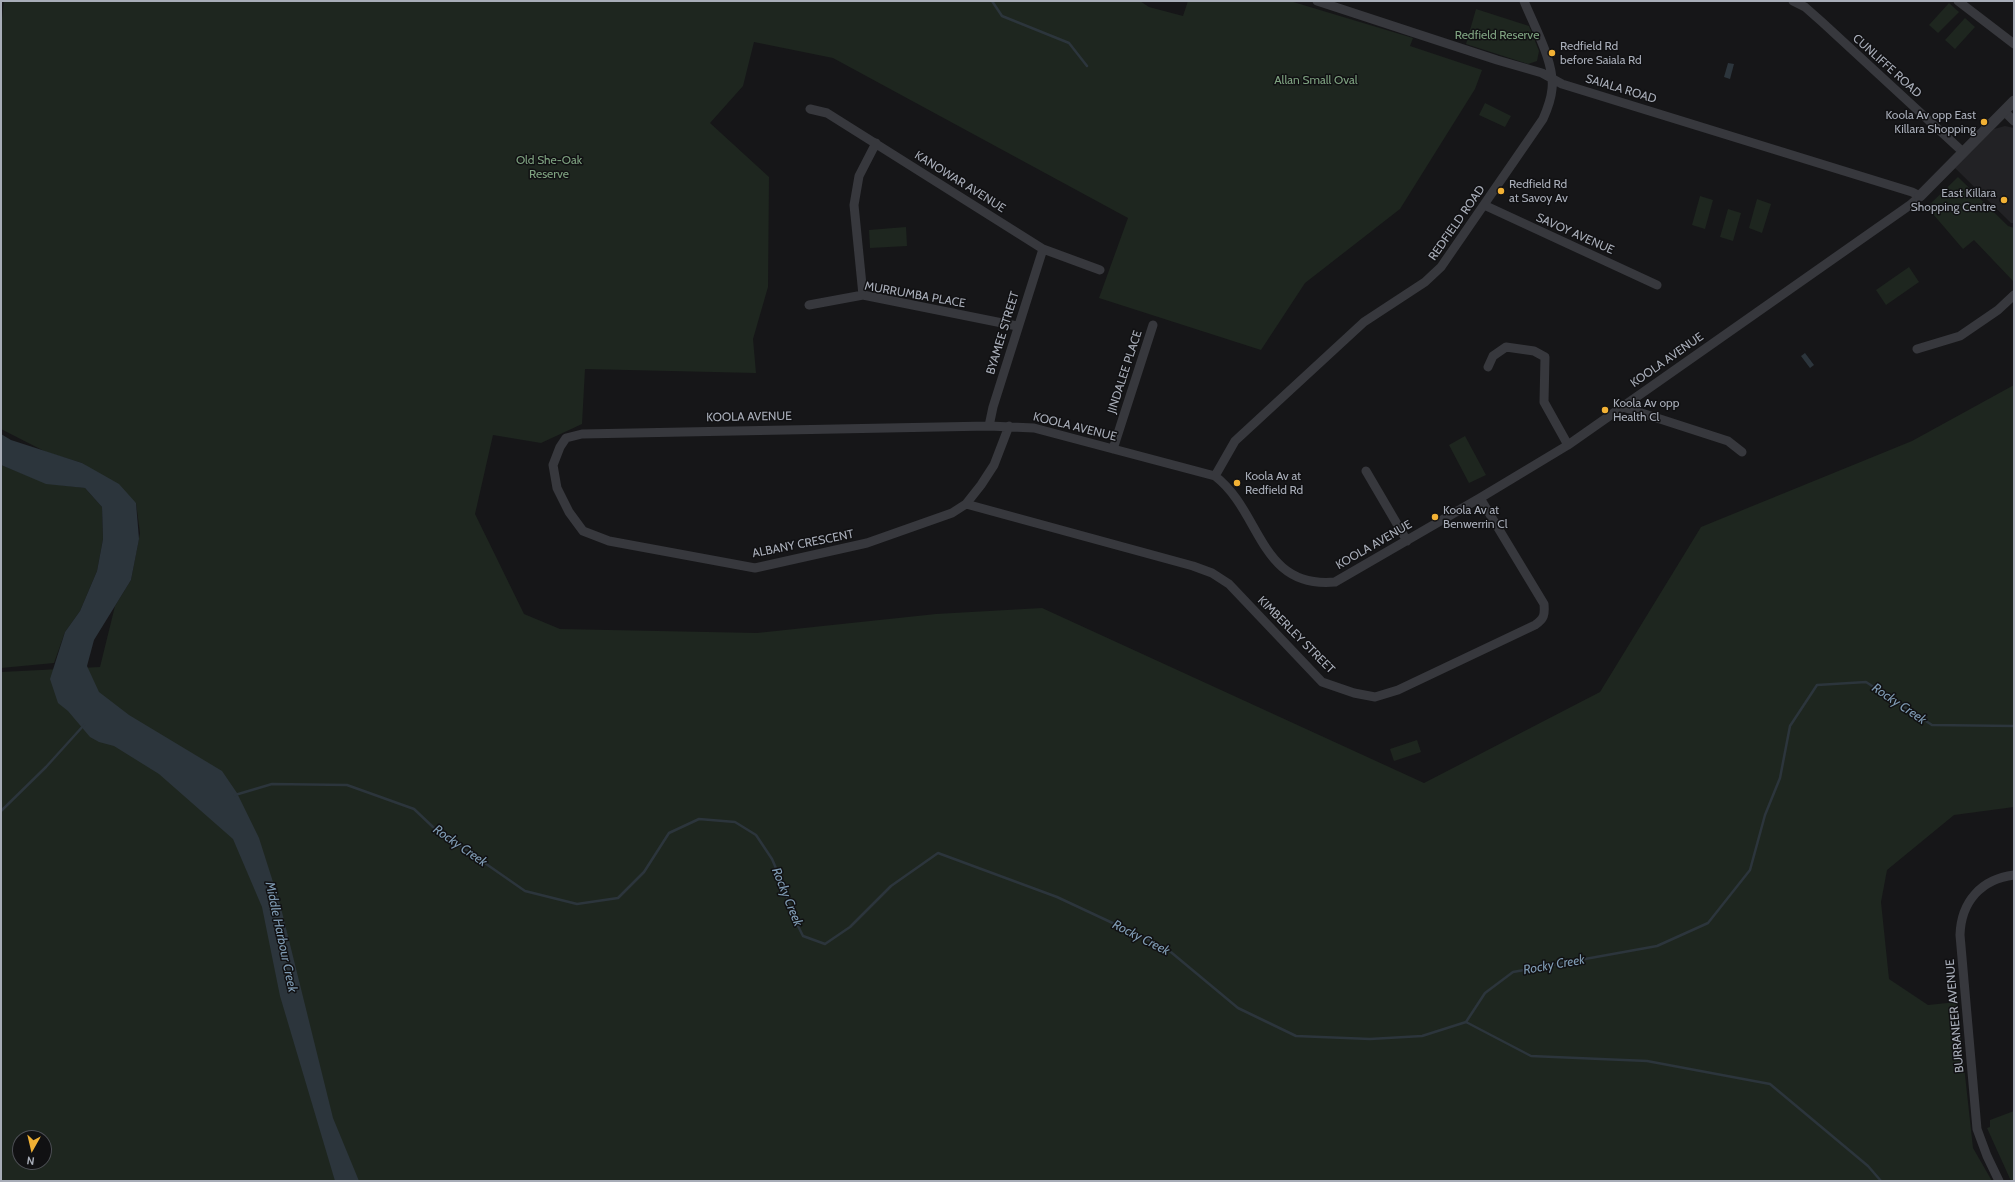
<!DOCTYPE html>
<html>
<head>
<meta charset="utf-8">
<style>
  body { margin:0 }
  #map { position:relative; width:2015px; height:1182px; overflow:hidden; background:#161618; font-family:Cabin,sans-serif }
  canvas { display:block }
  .frame { position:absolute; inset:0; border:2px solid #a8adb8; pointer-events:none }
  .north { position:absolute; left:12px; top:1130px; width:40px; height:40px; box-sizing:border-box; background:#111113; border:1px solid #4d4f55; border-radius:50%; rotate:188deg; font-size:11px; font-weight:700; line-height:16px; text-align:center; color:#a8adb8 }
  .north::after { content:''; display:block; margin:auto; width:14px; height:18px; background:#f2b134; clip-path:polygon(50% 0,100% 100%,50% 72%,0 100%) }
</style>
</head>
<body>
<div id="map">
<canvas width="2015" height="1182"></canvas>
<div class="frame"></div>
<div class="north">N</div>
</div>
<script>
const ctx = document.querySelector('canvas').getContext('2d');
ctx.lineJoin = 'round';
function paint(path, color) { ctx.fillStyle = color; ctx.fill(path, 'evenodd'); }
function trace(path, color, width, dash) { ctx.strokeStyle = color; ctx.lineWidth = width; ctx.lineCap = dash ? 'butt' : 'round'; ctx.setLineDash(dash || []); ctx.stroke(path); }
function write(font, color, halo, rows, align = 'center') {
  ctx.font = font + ' Cabin,sans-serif'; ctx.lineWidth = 3; ctx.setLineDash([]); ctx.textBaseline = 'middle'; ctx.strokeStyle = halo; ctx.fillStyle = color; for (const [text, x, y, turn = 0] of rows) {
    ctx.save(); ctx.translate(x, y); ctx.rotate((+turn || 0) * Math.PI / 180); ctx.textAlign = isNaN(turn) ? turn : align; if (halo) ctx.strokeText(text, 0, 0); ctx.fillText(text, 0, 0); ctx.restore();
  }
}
const built = new Path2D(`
  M2005,126L2014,128V223H2011L1955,168L1994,129Z`);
const green = new Path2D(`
  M4,1H1140L1149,7L1183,16L1188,1H1290L1413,38L1410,46L1482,70L1475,89L1400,209L1305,283L1261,350L1099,298L1128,218L833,58L754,42L743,86L710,123L769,177L768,287L753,339L756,373L585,369L582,424L541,443L493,435L475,514L524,614L560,629L757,633L936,614L1042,608L1424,783L1600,692L1701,527L1912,441L2014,385V807L1954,815L1887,870L1881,902L1889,979L1928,1005L1957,1002L1973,1148L1992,1181H1V672L100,667L115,606L131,580L140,533L136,503L82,463L46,452L1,429V27ZM20,1138H44V1162H20Z
  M1949,3L1959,12L1938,33L1929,25Z
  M1476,9L1529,26L1539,51L1537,61L1528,64L1466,44Z
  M1965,18L1975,27L1955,49L1945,40Z
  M1485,103L1511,116L1505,127L1479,115Z
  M1958,177L2008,226L2014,228L2013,281L1974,240L1963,249L1927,207Z
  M1700,196L1713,200L1705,229L1692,225Z
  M1757,199L1771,204L1762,233L1749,228Z
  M1728,209L1741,213L1733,241L1720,237Z
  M906,227L907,246L870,248L869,230Z
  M1909,267L1919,282L1886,305L1876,290Z
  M1465,436L1486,475L1469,483L1449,445Z
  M1,465L46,483L85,488L102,507L103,539L97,571L80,611L65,632L54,663L1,668Z
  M1417,740L1421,752L1394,761L1390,749Z
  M2014,1111V1181H2011L1987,1128L1990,1127V1120Z`);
const water = new Path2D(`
  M1728,63L1734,64L1730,79L1724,77Z
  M1805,353L1814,365L1810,368L1801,356Z
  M1,434L11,440L82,463L119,484L136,503L139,539L131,580L94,640L87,666L99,692L129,715L222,771L237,793L259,838L280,904L333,1118L359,1181H335L280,996L262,907L233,839L159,774L114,746L99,742L90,737L68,711L58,703L50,679L65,632L80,611L97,571L103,539L102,507L85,488L46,484L1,465Z`);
const stream = new Path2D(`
  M992,1L1002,16L1069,43L1087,66
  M235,795L272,784L347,785L414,809L433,827L525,891L577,904L618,898L644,872L669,833L699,819L735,822L756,835L772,859L784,887L792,914L803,936L825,944L850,927L891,886L938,853L1057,897L1166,948L1238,1008L1296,1036L1370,1039L1422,1036L1466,1022L1485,993L1513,972L1657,946L1708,923L1750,870L1765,815L1780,778L1790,726L1817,685L1866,682L1932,725L2014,726
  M1,811L46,767L84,725
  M1466,1022L1531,1056L1647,1061L1770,1084L1868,1166L1881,1181`);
const minor = new Path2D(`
  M1793,1L1805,7L1822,22L1963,152
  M1958,1L2014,44
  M810,109L827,113L1043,249L1100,270
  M2004,111L2014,121
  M1484,205L1657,285
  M863,295L854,205L859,176L876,143
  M809,305L863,295L1017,326
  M1917,349L1960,336L1998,310L2014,295
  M1488,367L1493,356L1506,347L1534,351L1545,357L1544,402L1568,445
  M1623,407L1728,441L1742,452
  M989,426L993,407L1043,249
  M1009,426L994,465L981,485L966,504L952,513L867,543L755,568L609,541L583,531L569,512L557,488L553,465L560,447L566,438L582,434L989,426L1034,428L1215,476C1262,512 1259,589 1335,582L1480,498L1568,445L1910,205L1920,196L1912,192L1562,84L1542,73L1497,60L1317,1
  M1113,449L1153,325
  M1366,471L1407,541
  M1215,476L1235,441L1274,405L1364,322L1425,282L1441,267L1543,119C1547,110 1551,100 1552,89C1555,63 1534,26 1524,1
  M966,504L1193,566L1212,573L1229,584L1322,682L1354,693L1375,697L1398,690L1535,625C1544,619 1545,615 1544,604L1480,498
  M1999,1181L1987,1156L1977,1129L1960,935C1961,902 1981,879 2014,875`);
const tertiary = new Path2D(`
  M1920,196L2014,101`);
const markers = [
  [1552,53,4,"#f2b134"],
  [1984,122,4,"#f2b134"],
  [1501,191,4,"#f2b134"],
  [2004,200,4,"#f2b134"],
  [1605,410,4,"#f2b134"],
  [1237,483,4,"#f2b134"],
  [1435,517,4,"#f2b134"]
];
const parkNames = [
  ["Redfield Reserve",1497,35],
  ["Allan Small Oval",1316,80],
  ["Old She-Oak",549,160],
  ["Reserve",549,174]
];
const poiNames = [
  ["Redfield Rd",1560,46],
  ["before Saiala Rd",1560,60],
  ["Koola Av opp East",1976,115,"right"],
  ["Killara Shopping",1976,129,"right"],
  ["Redfield Rd",1509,184],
  ["at Savoy Av",1509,198],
  ["East Killara",1996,193,"right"],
  ["Shopping Centre",1996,207,"right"],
  ["Koola Av opp",1613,403],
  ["Health Cl",1613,417],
  ["Koola Av at",1245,476],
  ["Redfield Rd",1245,490],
  ["Koola Av at",1443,510],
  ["Benwerrin Cl",1443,524]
];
const streetNames = [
  ["CUNLIFFE ROAD",1887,66,42],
  ["SAIALA ROAD",1621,89,17],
  ["KANOWAR AVENUE",960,182,32],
  ["REDFIELD ROAD",1457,223,-55],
  ["SAVOY AVENUE",1575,234,24],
  ["MURRUMBA PLACE",915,295,10],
  ["BYAMEE STREET",1003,333,-73],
  ["KOOLA AVENUE",1667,360,-35],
  ["JINDALEE PLACE",1125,372,-72],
  ["KOOLA AVENUE",749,417,-1],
  ["KOOLA AVENUE",1075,427,14],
  ["ALBANY CRESCENT",803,544,-11],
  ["KOOLA AVENUE",1374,545,-30],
  ["KIMBERLEY STREET",1296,635,45],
  ["BURRANEER AVENUE",1955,1016,-95]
];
const waterNames = [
  ["Rocky Creek",1899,704,34],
  ["Rocky Creek",460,846,35],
  ["Rocky Creek",787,897,68],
  ["Middle Harbour Creek",281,937,78],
  ["Rocky Creek",1141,938,27],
  ["Rocky Creek",1554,965,-10]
];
paint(built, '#222225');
paint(green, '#1e261f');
paint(water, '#2c353c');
trace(stream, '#2c353c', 2.5);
trace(minor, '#37383d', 9);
trace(tertiary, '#37383d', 11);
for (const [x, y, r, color] of markers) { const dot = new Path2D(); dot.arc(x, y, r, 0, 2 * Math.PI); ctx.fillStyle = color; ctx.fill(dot); trace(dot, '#111113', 1.5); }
write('12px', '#7fa381', '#111113', parkNames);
write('12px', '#a8adb8', '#111113', poiNames, 'left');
write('12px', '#a8adb8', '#111113', streetNames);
write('italic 13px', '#7f9bb3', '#111113', waterNames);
</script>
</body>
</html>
